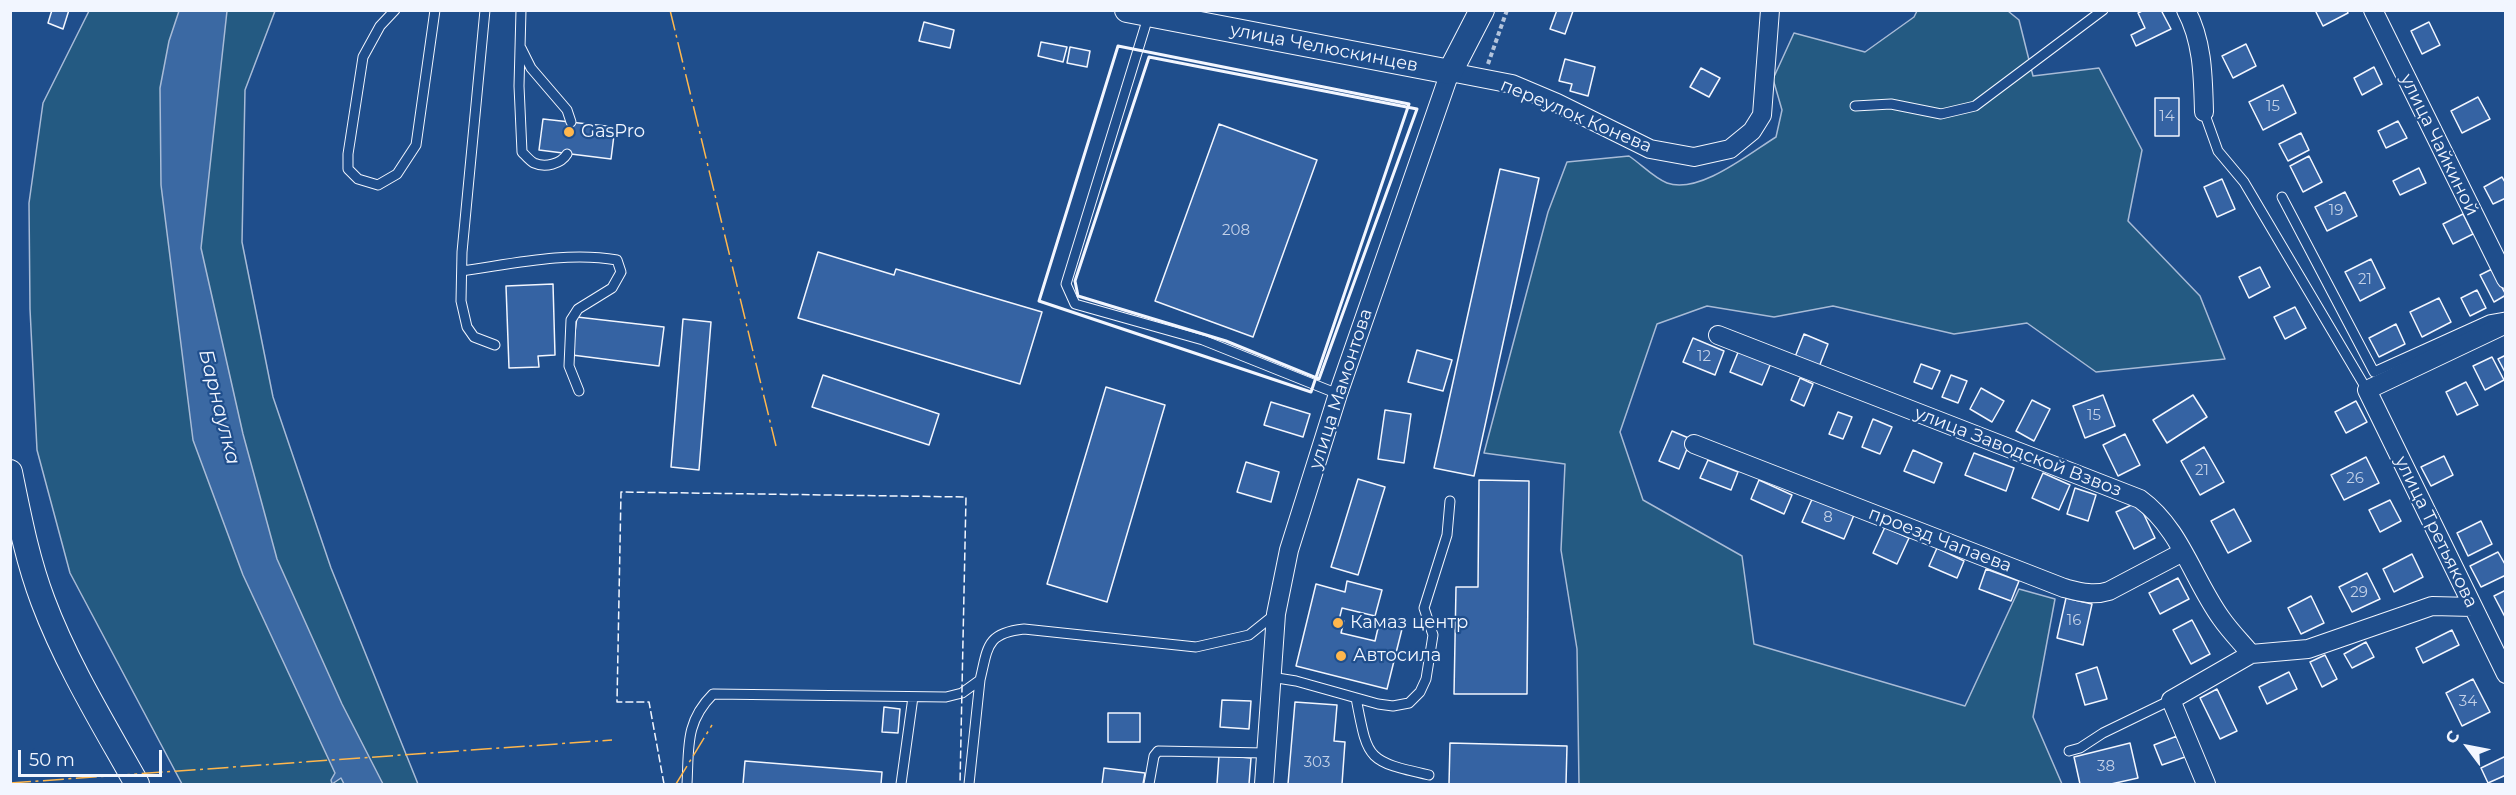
<!DOCTYPE html>
<html>
<head>
<meta charset="utf-8">
<style>
  body { margin:0 }
  #map { position:relative; width:2516px; height:795px; overflow:hidden; background:#1f4e8c; font-family:Montserrat,sans-serif }
  canvas { display:block }
  .frame { position:absolute; inset:0; border:12px solid #f2f6ff; pointer-events:none }
  .north { position:absolute; left:2438px; top:717px; width:60px; height:60px; -webkit-text-stroke:4px #1f4e8c; paint-order:stroke; rotate:302deg; font-size:16px; font-weight:700; line-height:24px; text-align:center; color:#f2f6ff }
  .north::after { content:''; display:block; margin:auto; width:21px; height:27px; background:#f2f6ff; clip-path:polygon(50% 0,100% 100%,50% 72%,0 100%) }
  .scale { position:absolute; left:18px; top:750px; width:144px; height:27px; box-sizing:border-box; border:3px solid #f2f6ff; border-top:0; padding-left:8px; font-size:18px; line-height:21px; white-space:nowrap; color:#f2f6ff; -webkit-text-stroke:4px #1f4e8c; paint-order:stroke }
</style>
</head>
<body>
<div id="map">
<canvas width="2516" height="795"></canvas>
<div class="frame"></div>
<div class="north">С</div>
<div class="scale">50 m</div>
</div>
<script>
const ctx = document.querySelector('canvas').getContext('2d');
ctx.lineJoin = 'round';
function paint(path, color) { ctx.fillStyle = color; ctx.fill(path, 'evenodd'); }
function trace(path, color, width, dash) { ctx.strokeStyle = color; ctx.lineWidth = width; ctx.lineCap = dash ? 'butt' : 'round'; ctx.setLineDash(dash || []); ctx.stroke(path); }
function write(font, color, halo, rows, align = 'center') {
  ctx.font = font + ' Montserrat,sans-serif'; ctx.lineWidth = 4.5; ctx.setLineDash([]); ctx.textBaseline = 'middle'; ctx.strokeStyle = halo; ctx.fillStyle = color; for (const [text, x, y, turn = 0] of rows) {
    ctx.save(); ctx.translate(x, y); ctx.rotate((+turn || 0) * Math.PI / 180); ctx.textAlign = isNaN(turn) ? turn : align; if (halo) ctx.strokeText(text, 0, 0); ctx.fillText(text, 0, 0); ctx.restore();
  }
}
const green = new Path2D(`
  M89,11H275L245,90L242,242L273,397L331,568L418,784H182L70,573L37,450L30,309L29,203L43,103Z
  M1917,11H2008L2019,20L2033,76L2099,68L2142,150L2128,221L2200,296L2225,359L2096,372L2027,323L1954,334L1833,306L1774,317L1707,306L1657,324L1620,432L1643,500L1742,556L1754,644L1965,706L2019,589L2055,599L2033,717L2062,784H1579L1577,649L1561,550L1565,464L1484,453L1548,212L1567,162L1629,156C1641,164 1654,178 1667,183C1699,195 1750,153 1776,137L1782,110L1773,79L1794,33L1865,52L1914,17Z`);
const water = new Path2D(`
  M179,11H227L201,248L243,434L277,559L342,704L383,784H344L341,778L332,784L331,780L335,773L243,575L193,440L161,185L160,88L169,41Z`);
const building = new Path2D(`
  M52,10H69L63,29L48,23Z
  M1557,10L1573,11L1565,34L1550,29Z
  M2144,10H2161L2171,29L2136,46L2131,35L2145,28L2138,13Z
  M2315,10H2347L2348,13L2323,26Z
  M924,22L954,30L950,48L919,41Z
  M2429,22L2440,45L2422,54L2411,31Z
  M1041,42L1067,47L1063,62L1038,56Z
  M2246,44L2256,66L2233,78L2222,56Z
  M1070,47L1090,51L1087,67L1067,63Z
  M1565,59L1595,67L1588,96L1570,91L1572,84L1559,81Z
  M2374,67L2382,84L2362,95L2354,78Z
  M1701,68L1720,78L1709,97L1690,87Z
  M2283,85L2296,113L2263,130L2249,102Z
  M2478,97L2490,119L2462,133L2451,111Z
  M2155,98H2179V136H2155Z
  M543,119L615,127L611,159L539,150Z
  M2398,121L2407,138L2386,148L2378,131Z
  M1219,124L1317,160L1253,337L1155,301Z
  M2301,133L2309,150L2288,161L2279,144Z
  M2309,156L2322,182L2303,192L2290,166Z
  M2419,168L2426,183L2400,195L2393,181Z
  M1500,169L1539,178L1474,476L1434,468Z
  M2502,177L2506,184V198L2493,204L2484,187Z
  M2222,179L2235,209L2217,217L2204,187Z
  M2345,192L2357,216L2327,231L2315,207Z
  M2463,214L2473,234L2453,244L2443,224Z
  M818,252L894,275L896,269L1042,312L1020,384L798,318Z
  M2371,259L2385,288L2360,301L2345,272Z
  M2260,267L2270,287L2249,298L2239,277Z
  M2492,269L2506,295L2494,302L2480,275Z
  M553,284L555,355L538,356L539,367L509,368L506,286Z
  M2477,290L2486,308L2470,316L2461,298Z
  M2439,298L2451,322L2422,337L2410,312Z
  M2295,307L2306,328L2285,339L2274,317Z
  M577,317L664,327L659,366L572,355Z
  M683,319L711,322L699,470L671,467Z
  M2396,324L2405,344L2379,357L2369,338Z
  M1804,334L1828,344L1819,367L1795,357Z
  M1693,338L1724,351L1715,375L1683,362Z
  M1417,350L1452,360L1443,391L1408,382Z
  M1739,350L1771,363L1762,385L1730,372Z
  M2506,355V374L2498,359Z
  M2492,357L2504,380L2485,390L2473,366Z
  M1921,364L1940,371L1932,389L1914,382Z
  M823,375L939,414L929,445L812,407Z
  M1951,375L1967,381L1958,403L1942,397Z
  M1800,378L1813,384L1804,406L1791,400Z
  M2466,382L2478,405L2457,415L2446,392Z
  M1106,387L1165,405L1107,602L1047,584Z
  M1981,388L2004,401L1992,422L1970,409Z
  M2103,395L2115,426L2085,438L2073,406Z
  M2193,395L2207,417L2167,443L2153,420Z
  M2032,400L2050,409L2034,441L2016,431Z
  M2356,401L2367,422L2346,433L2335,412Z
  M1271,402L1310,414L1303,437L1264,425Z
  M1385,410L1411,414L1404,463L1378,459Z
  M1838,412L1852,417L1843,439L1829,434Z
  M1873,419L1892,427L1880,454L1862,447Z
  M1672,431L1691,439L1679,469L1659,461Z
  M2125,434L2140,465L2118,476L2103,445Z
  M2204,447L2224,482L2200,495L2181,461Z
  M1913,450L1942,463L1934,483L1904,471Z
  M1974,453L2014,468L2006,491L1965,475Z
  M2444,456L2453,475L2431,486L2421,467Z
  M2366,457L2379,483L2344,500L2331,475Z
  M1708,460L1738,472L1731,490L1700,478Z
  M1246,462L1279,472L1271,502L1237,492Z
  M2043,473L2070,485L2059,510L2032,498Z
  M1358,479L1385,487L1358,575L1331,567Z
  M1479,480L1529,481L1527,694H1454L1456,587H1478Z
  M1759,480L1792,495L1784,514L1751,499Z
  M2075,488L2096,495L2088,521L2067,514Z
  M1813,497L1854,515L1844,539L1802,522Z
  M2390,500L2401,521L2380,532L2369,510Z
  M2138,502L2155,538L2134,549L2116,512Z
  M2234,509L2251,541L2228,553L2211,521Z
  M2481,521L2492,544L2468,556L2457,533Z
  M1885,527L1909,538L1897,564L1873,553Z
  M1937,548L1964,561L1957,578L1929,566Z
  M2498,552L2506,566V575L2481,587L2470,566Z
  M2412,554L2423,577L2394,592L2383,569Z
  M1986,569L2019,581L2011,601L1979,589Z
  M2367,573L2380,599L2352,612L2339,587Z
  M2178,578L2189,599L2160,614L2149,593Z
  M1347,581L1382,590L1375,616L1342,608L1339,620L1344,621L1341,633L1375,641L1379,624L1402,629L1387,689L1296,666L1316,584L1345,592Z
  M2506,590V617H2505L2494,596Z
  M2311,596L2324,623L2301,634L2288,608Z
  M2066,598L2092,604L2083,645L2057,638Z
  M2192,620L2210,654L2191,664L2173,630Z
  M2452,630L2459,645L2423,663L2416,648Z
  M2366,642L2374,657L2352,668L2344,654Z
  M2325,655L2337,679L2322,687L2310,662Z
  M2097,667L2107,699L2085,705L2076,674Z
  M2289,672L2297,689L2267,704L2259,687Z
  M2473,679L2490,712L2462,726L2446,693Z
  M2217,689L2237,731L2220,739L2200,698Z
  M1222,700L1251,701L1249,729L1220,727Z
  M1295,702L1337,705L1334,741L1345,742L1342,784H1288Z
  M884,707L900,709L898,733L882,732Z
  M1108,713H1140V742H1108Z
  M2177,736L2185,757L2162,765L2154,745Z
  M1450,743L1567,746L1566,784H1449Z
  M2130,743L2138,778L2111,784H2080L2074,757Z
  M1219,755L1251,758L1249,784H1217Z
  M2506,756V775L2488,783L2481,768Z
  M745,761L882,772L881,784H743Z
  M1104,768L1145,773L1143,784H1102Z`);
const path = new Path2D(`
  M1488,64L1507,10`);
const service = new Path2D(`
  M395,10L380,26L363,57L348,154V169L358,179L378,185L397,174L416,145L435,10
  M485,10L462,252L461,301L467,327L474,337L495,345
  M521,10L519,86L522,152C525,155 530,161 534,163C545,168 561,164 567,154
  M1149,14L1066,284L1075,304L1203,340L1338,394
  M521,48L531,68L567,110L571,122
  M1855,106L1891,104L1941,114L1975,106L2103,10
  M2204,112L2218,151L2244,182L2367,390
  M2282,197L2374,372L2489,320L2506,317
  M462,271C512,264 567,251 617,260L621,272L612,288L578,309L571,320L569,366L579,391
  M1271,677L1296,681L1378,704L1393,706L1409,703L1420,692L1426,679L1433,635L1424,608L1447,535L1450,501
  M1356,698C1368,760 1366,761 1429,775
  M2069,751L2080,748L2103,733L2171,700
  M687,784C689,747 685,722 713,694L946,697L962,693L980,680C988,647 986,633 1024,629L1196,647L1249,635L1274,615
  M901,784L913,697
  M969,784L980,680
  M1149,784L1154,756L1158,751L1266,753`);
const minor = new Path2D(`
  M2186,10C2203,42 2203,77 2204,112
  M2373,10L2506,279
  M2506,324L2367,390L2506,674
  M1718,335L2140,499C2180,528 2193,579 2221,618C2230,631 2241,642 2251,654
  M1694,444L2064,588C2080,592 2093,596 2109,591L2183,552
  M1264,784L1276,614L1289,550L1338,394L1450,72L1512,84L1557,103L1650,149L1694,157L1730,149L1752,131L1762,115L1770,10
  M2206,784L2171,700L2251,654L2308,649L2432,606L2473,607`);
const secondary = new Path2D(`
  M1127,10L1450,72L1482,10
  M10,472C19,516 27,559 43,601C67,665 104,725 137,784`);
const fence = new Path2D(`
  M664,784L649,702H617L621,492L966,497L960,784`);
const wall = new Path2D(`
  M1118,46L1409,104L1311,392L1039,301Z
  M1149,57L1417,109L1319,379L1226,341L1078,296L1075,281Z`);
const power = new Path2D(`
  M670,10L776,446
  M10,783L612,740
  M676,784L712,725`);
const markers = [
  [569,132,6,"#ffb74d"],
  [1338,623,6,"#ffb74d"],
  [1341,656,6,"#ffb74d"]
];
const numberNames = [
  ["15",2273,107],
  ["14",2167,117],
  ["19",2336,211],
  ["208",1236,231],
  ["21",2365,280],
  ["12",1704,357],
  ["15",2094,416],
  ["21",2202,471],
  ["26",2355,479],
  ["8",1828,518],
  ["29",2359,593],
  ["16",2074,621],
  ["34",2468,702],
  ["303",1317,763],
  ["38",2106,767]
];
const streetNames = [
  ["улица Челюскинцев",1324,48,11],
  ["переулок Конева",1576,116,23],
  ["улица Чайкиной",2439,145,64],
  ["улица Мамонтова",1341,389,-72],
  ["улица Заводской Взвоз",2018,452,21],
  ["улица Третьякова",2436,532,64],
  ["проезд Чапаева",1940,540,21]
];
const poiNames = [
  ["GasPro",581,132],
  ["Камаз центр",1350,623],
  ["Автосила",1353,656]
];
const waterNames = [
  ["Барнаулка",219,407,76]
];
paint(green, '#245a82');
trace(green, '#a8bbd7', 1.5);
paint(water, '#3b69a3');
trace(water, '#a8bbd7', 1.5);
paint(building, '#3563a3');
trace(building, '#f2f6ff', 1.5);
trace(service, '#f2f6ff', 11);
trace(minor, '#f2f6ff', 20);
trace(secondary, '#f2f6ff', 26);
trace(path, '#b3c4dc', 4, [4.5, 3]);
trace(service, '#1f4e8c', 9);
trace(minor, '#1f4e8c', 18);
trace(secondary, '#1f4e8c', 24);
trace(fence, '#f2f6ff', 1.5, [8, 3]);
trace(wall, '#f2f6ff', 3);
trace(power, '#ffb74d', 1.5, [21, 4.5, 3, 4.5]);
for (const [x, y, r, color] of markers) { const dot = new Path2D(); dot.arc(x, y, r, 0, 2 * Math.PI); ctx.fillStyle = color; ctx.fill(dot); trace(dot, '#1f4e8c', 2); }
write('15px', '#c3d1e8', null, numberNames);
write('18px', '#f2f6ff', '#1f4e8c', streetNames);
write('18px', '#f2f6ff', '#1f4e8c', poiNames, 'left');
write('italic 20px', '#f2f6ff', '#1f4e8c', waterNames);
</script>
</body>
</html>
